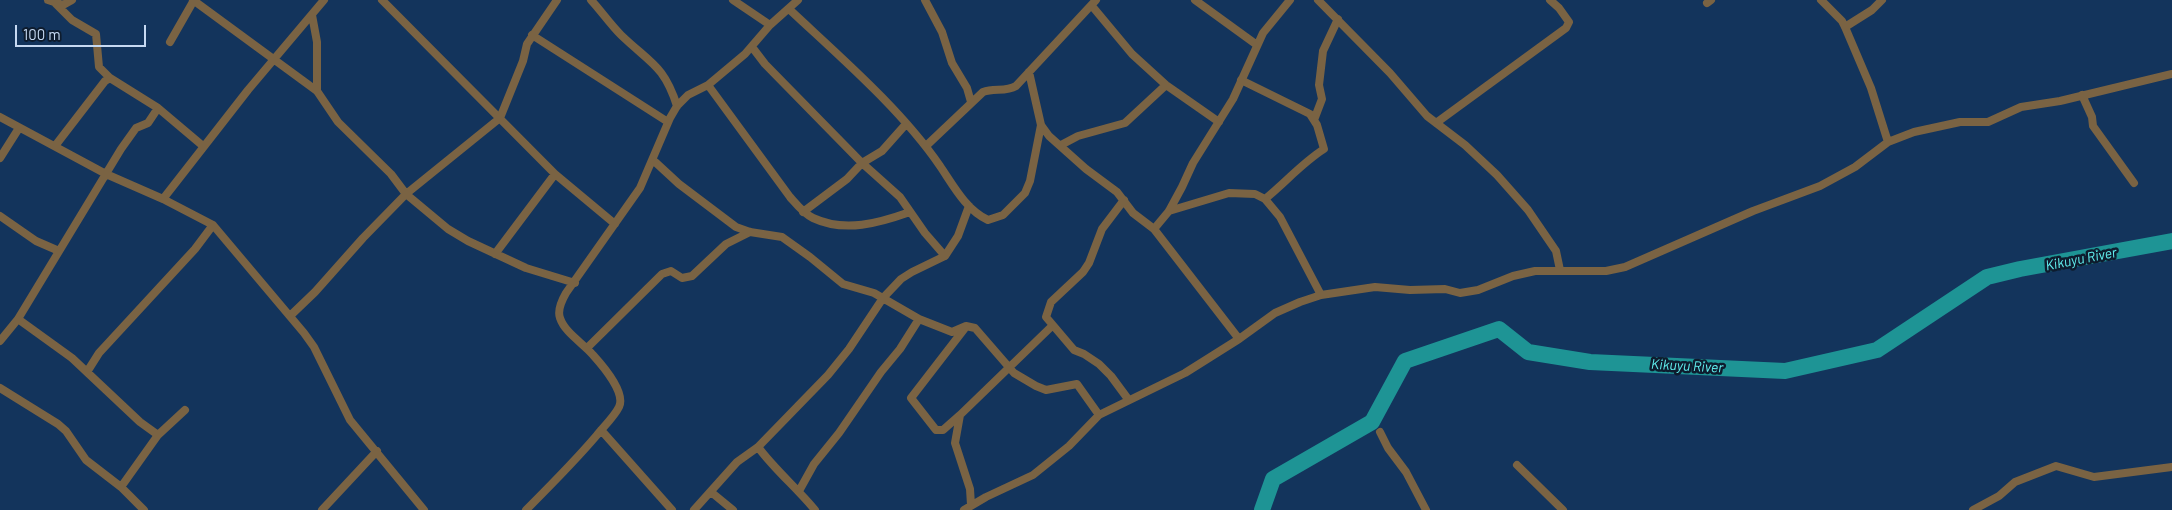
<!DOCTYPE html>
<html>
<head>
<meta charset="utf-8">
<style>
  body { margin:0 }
  #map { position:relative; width:2172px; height:510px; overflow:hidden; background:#13345c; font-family:Barlow,sans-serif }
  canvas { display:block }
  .scale { position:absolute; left:15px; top:25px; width:131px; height:22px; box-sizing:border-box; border:2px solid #c6d9f2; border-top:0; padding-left:6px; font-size:15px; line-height:18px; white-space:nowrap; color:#c6d9f2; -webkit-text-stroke:4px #0e1c2e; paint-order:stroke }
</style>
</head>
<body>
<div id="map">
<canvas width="2172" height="510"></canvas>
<div class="scale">100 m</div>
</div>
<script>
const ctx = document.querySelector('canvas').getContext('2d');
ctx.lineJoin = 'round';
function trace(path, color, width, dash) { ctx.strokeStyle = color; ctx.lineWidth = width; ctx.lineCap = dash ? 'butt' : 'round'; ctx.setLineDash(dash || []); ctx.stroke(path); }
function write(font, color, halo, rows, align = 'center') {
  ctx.font = font + ' Barlow,sans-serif'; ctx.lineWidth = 5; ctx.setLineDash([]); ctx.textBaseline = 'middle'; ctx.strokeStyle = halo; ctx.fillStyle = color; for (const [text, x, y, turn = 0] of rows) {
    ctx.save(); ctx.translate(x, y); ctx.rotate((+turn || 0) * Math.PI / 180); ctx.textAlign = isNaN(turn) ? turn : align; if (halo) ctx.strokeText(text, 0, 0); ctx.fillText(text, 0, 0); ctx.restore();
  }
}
const river = new Path2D(`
  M1262,510L1273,479L1372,422L1405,361L1499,329L1528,352L1590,362L1785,371L1877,350L1987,277L2020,269L2172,241`);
const minor = new Path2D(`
  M48,0L63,5L72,0
  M193,0L317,91
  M382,0L555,174L615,224
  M591,0C602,12 610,24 621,35C650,63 664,65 677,106
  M733,0L770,25
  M925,0L942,32L952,63L967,88L971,102
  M1195,0L1257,45
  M1318,0L1390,73L1427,116L1465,145L1497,175L1528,210L1556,251L1560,270
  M1821,0L1842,21L1845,27L1871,88L1888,142
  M1707,3L1711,0
  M56,4L72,20L96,34L99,67L110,78
  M1092,6L1132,54L1166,85L1219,122
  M789,9C839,56 901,109 940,166C953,185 966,210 988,220L1003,215L1025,193L1030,181L1041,125
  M312,15L317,42V91L338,122L391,174L406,194L448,229L468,241L526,268L575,283
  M1845,27L1872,10L1882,0
  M532,35L668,122
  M170,42L194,0
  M752,47L765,64L862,163L900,197L925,233L945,256
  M1029,72L1041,125L1049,136L1086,169L1117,192L1133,213L1154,229L1239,339
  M1241,80L1310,114L1317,125L1324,149C1302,163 1286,182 1265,199
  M708,85L790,197C797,205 804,214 813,218C845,233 879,223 910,212
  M2082,95L2092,117L2093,126L2134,183
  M0,117L106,174L163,199L213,225L304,333L314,347L350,420L424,510
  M1314,120L1322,99L1319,85L1323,51L1338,19
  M1436,123L1566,28L1569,22L1559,8L1550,0
  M1061,145L1078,136L1125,123L1166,85
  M55,146L105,81L110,78L158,108L203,146
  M926,146L983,92C994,88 1006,92 1016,86L1096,0
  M0,158L19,128
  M653,160L679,184L736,227L750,232L782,237L810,257L843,284L874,293L919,319L952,332L966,326L975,328L1014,373L1036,386L1046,390L1077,384L1099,415
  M163,199L248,90L324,0
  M1124,200L1102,229L1089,263L1083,272L1051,302L1046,317L1074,350L1084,354L1099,364L1111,376L1128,399
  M1169,211L1229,193L1255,194L1265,199L1280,217L1321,295
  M803,212L847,179L862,163L882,151L906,124
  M0,216L36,241L59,251
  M1154,229L1169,211L1182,187L1193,163L1233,99L1263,33L1290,0
  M495,254L555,174
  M291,315L315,292L363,238L406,194L500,118L523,61L527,44L557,0
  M18,319L72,358L140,422L158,435
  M0,341L18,319L121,149L136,128L148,123L158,108
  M587,348L662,274L671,271L682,278L692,276L726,244L750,232
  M87,372L99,353L195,249L213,225
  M0,388L58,424L66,431L86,460L121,487L144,510
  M960,415L943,430H936L911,398L965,328
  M601,430L672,510
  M1380,432L1388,448L1406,472L1426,510
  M758,447C775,470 797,488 815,510
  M1517,465L1563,510
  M121,487L158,435L185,410
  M799,491L814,464L839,433L881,372L900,349L919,319
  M711,492L733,510
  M971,505L970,489L955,443L960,415L1052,326
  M322,510L377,451
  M526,510C551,485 575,461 597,435C604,426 614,417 619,407C626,393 603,366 593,355C583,343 565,333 560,318C557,310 562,300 566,293L640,188L670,118L677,106L688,95L708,85L745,54L770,25L798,0
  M694,510L737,462L758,447L828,375L849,349L883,298L901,279L912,272L945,256L958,236L969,206
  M964,510L986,497L1033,475L1069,446L1099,415L1185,373L1239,339L1275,313L1300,302L1321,295L1375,287L1410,290L1445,289L1460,293L1478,290L1513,276L1535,271H1606L1625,267L1753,211L1820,186L1855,167L1888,142L1914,132L1960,122H1988L2021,107L2060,101L2172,74
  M1973,510L1999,496L2015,482L2056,466L2094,477L2172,467`);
const waterNames = [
  ["Kikuyu River",2081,259,-11],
  ["Kikuyu River",1687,366,3]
];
trace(river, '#1e9495', 16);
trace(minor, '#7a6343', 8);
write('italic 14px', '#61efef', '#0e1c2e', waterNames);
</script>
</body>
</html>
